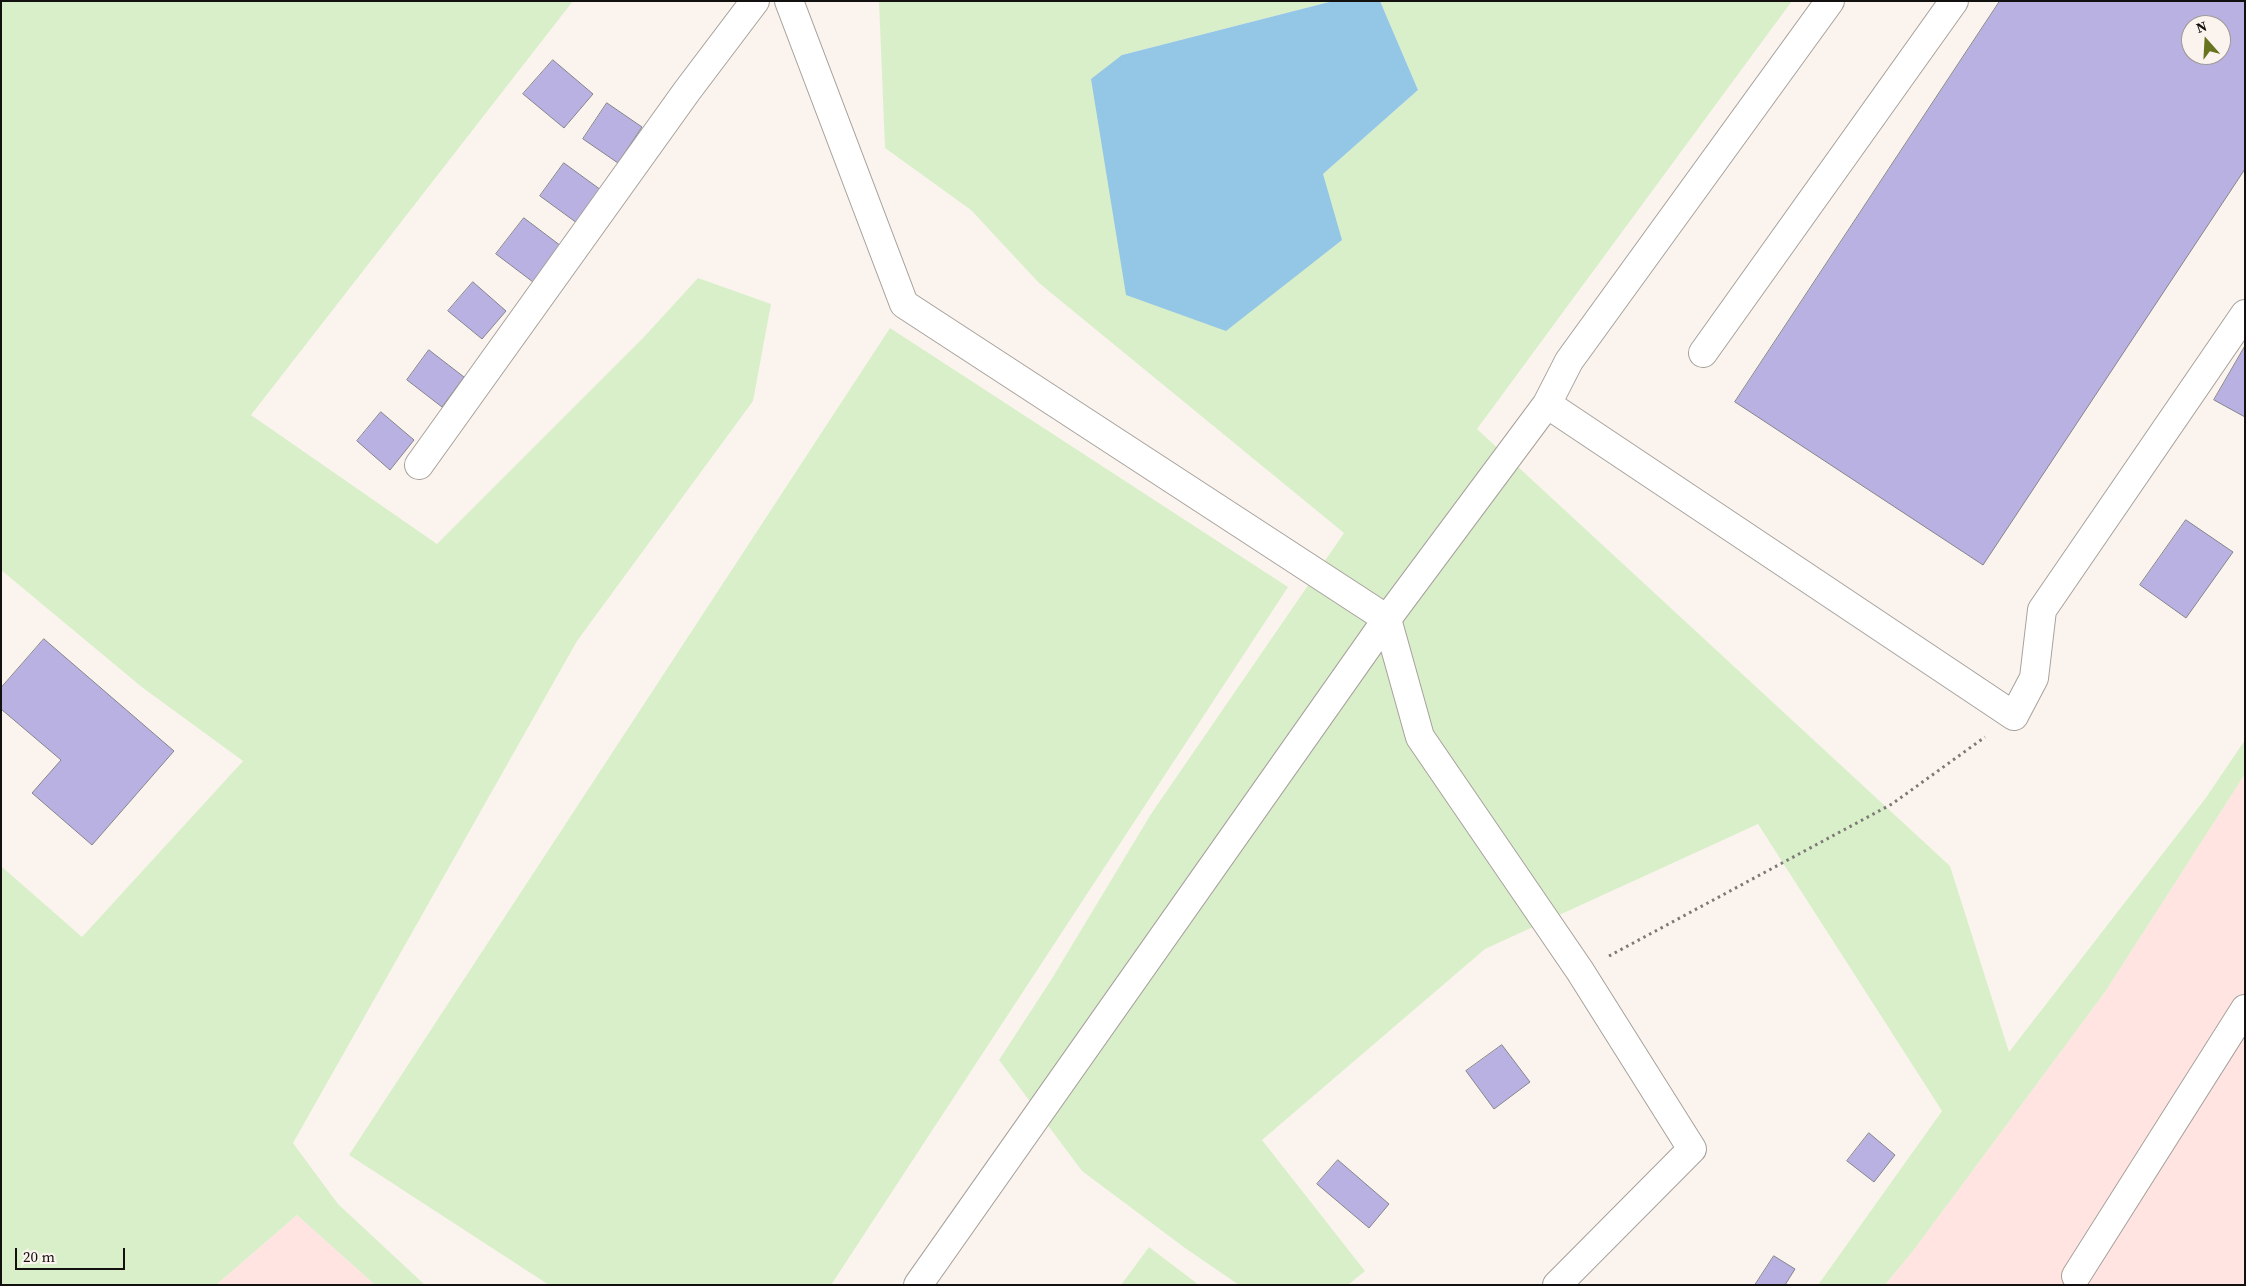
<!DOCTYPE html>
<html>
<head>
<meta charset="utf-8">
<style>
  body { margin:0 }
  #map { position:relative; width:2246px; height:1286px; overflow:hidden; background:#fbf4ee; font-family:"Source Serif 4",serif }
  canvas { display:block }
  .frame { position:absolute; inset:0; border:2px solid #13110f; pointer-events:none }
  .north { position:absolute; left:2181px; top:15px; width:50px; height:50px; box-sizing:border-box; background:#fbf4ee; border:1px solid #9e9995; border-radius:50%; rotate:341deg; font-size:14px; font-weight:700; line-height:20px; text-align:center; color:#13110f }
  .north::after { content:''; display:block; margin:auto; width:18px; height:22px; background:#67731e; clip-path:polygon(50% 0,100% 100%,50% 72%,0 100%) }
  .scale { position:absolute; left:15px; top:1248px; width:110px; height:22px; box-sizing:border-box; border:2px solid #13110f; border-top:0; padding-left:6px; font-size:15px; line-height:18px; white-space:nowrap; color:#13110f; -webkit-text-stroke:4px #fbf4ee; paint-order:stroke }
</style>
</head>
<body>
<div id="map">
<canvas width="2246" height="1286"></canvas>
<div class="frame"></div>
<div class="north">N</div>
<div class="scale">20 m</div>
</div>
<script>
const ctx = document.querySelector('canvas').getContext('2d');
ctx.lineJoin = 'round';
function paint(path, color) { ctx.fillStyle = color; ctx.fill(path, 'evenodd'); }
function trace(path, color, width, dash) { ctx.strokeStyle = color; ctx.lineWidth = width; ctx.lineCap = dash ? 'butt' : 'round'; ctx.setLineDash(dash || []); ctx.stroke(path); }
const industrial = new Path2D(`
  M2245,774V1285H1885L1913,1251L2105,992Z
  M297,1215L375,1285H216Z`);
const green = new Path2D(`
  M1,1H573L251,415L437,544L643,338L698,278L771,304L753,401L577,641L293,1143L338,1204L425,1285H375L297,1215L216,1285H1V866L82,937L243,761L143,688L1,570Z
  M879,1H1333L1122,55L1323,174L1418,90L1380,1H1792L1477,429L1950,866L2009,1052L2205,799L2245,740V774L2105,992L1913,1251L1885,1285H1818L1942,1111L1758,824L1485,949L1262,1140L1365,1271L1348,1285H1239L1185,1248L1082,1171L999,1060L1051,980L1151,814L1344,533L1039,283L971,210L885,148Z
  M890,328L1288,587L831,1285H549L349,1155Z
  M1149,1247L1199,1285H1121Z`);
const water = new Path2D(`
  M1333,1H1380L1418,90L1323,174L1342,240L1226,331L1126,295L1091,79L1122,55Z`);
const building = new Path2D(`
  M2000,1H2245V169L1983,565L1735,402ZM2191,25H2221V55H2191Z
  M553,60L593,94L564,128L523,94Z
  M607,103L642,127L618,163L583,139Z
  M564,163L601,190L577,223L540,196Z
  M524,218L561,246L533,282L496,254Z
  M473,282L506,311L482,339L448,311Z
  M2245,346V417L2214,400Z
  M429,350L464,377L442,407L407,380Z
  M381,412L414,440L390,470L357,441Z
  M2186,520L2233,552L2186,618L2140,585Z
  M44,639L174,751L92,845L32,793L61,760L1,709V688Z
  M1502,1045L1530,1082L1494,1109L1466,1071Z
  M1869,1133L1895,1155L1874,1182L1847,1161Z
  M1338,1160L1389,1204L1369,1228L1317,1184Z
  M1774,1256L1795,1269L1785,1285H1755Z`);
const path = new Path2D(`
  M1609,956L1892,804L1985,737`);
const minor = new Path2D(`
  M789,1L904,304L1387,619L1420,737L1580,971L1692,1149L1557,1285
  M1703,353L1954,1
  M1547,404L2014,716L2034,678L2042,610L2245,314
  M419,465L687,91L755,1
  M2076,1276L2245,1009
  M918,1285L1387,619L1547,404L1569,361L1830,1`);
paint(industrial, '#ffe4e1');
paint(green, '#d9efca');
paint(water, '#94c7e6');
paint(building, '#b9b1e2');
trace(building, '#85848b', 1);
trace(minor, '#a7a19c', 30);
trace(path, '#7d7975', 3, [2.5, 4]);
trace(minor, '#fff', 28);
</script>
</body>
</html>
